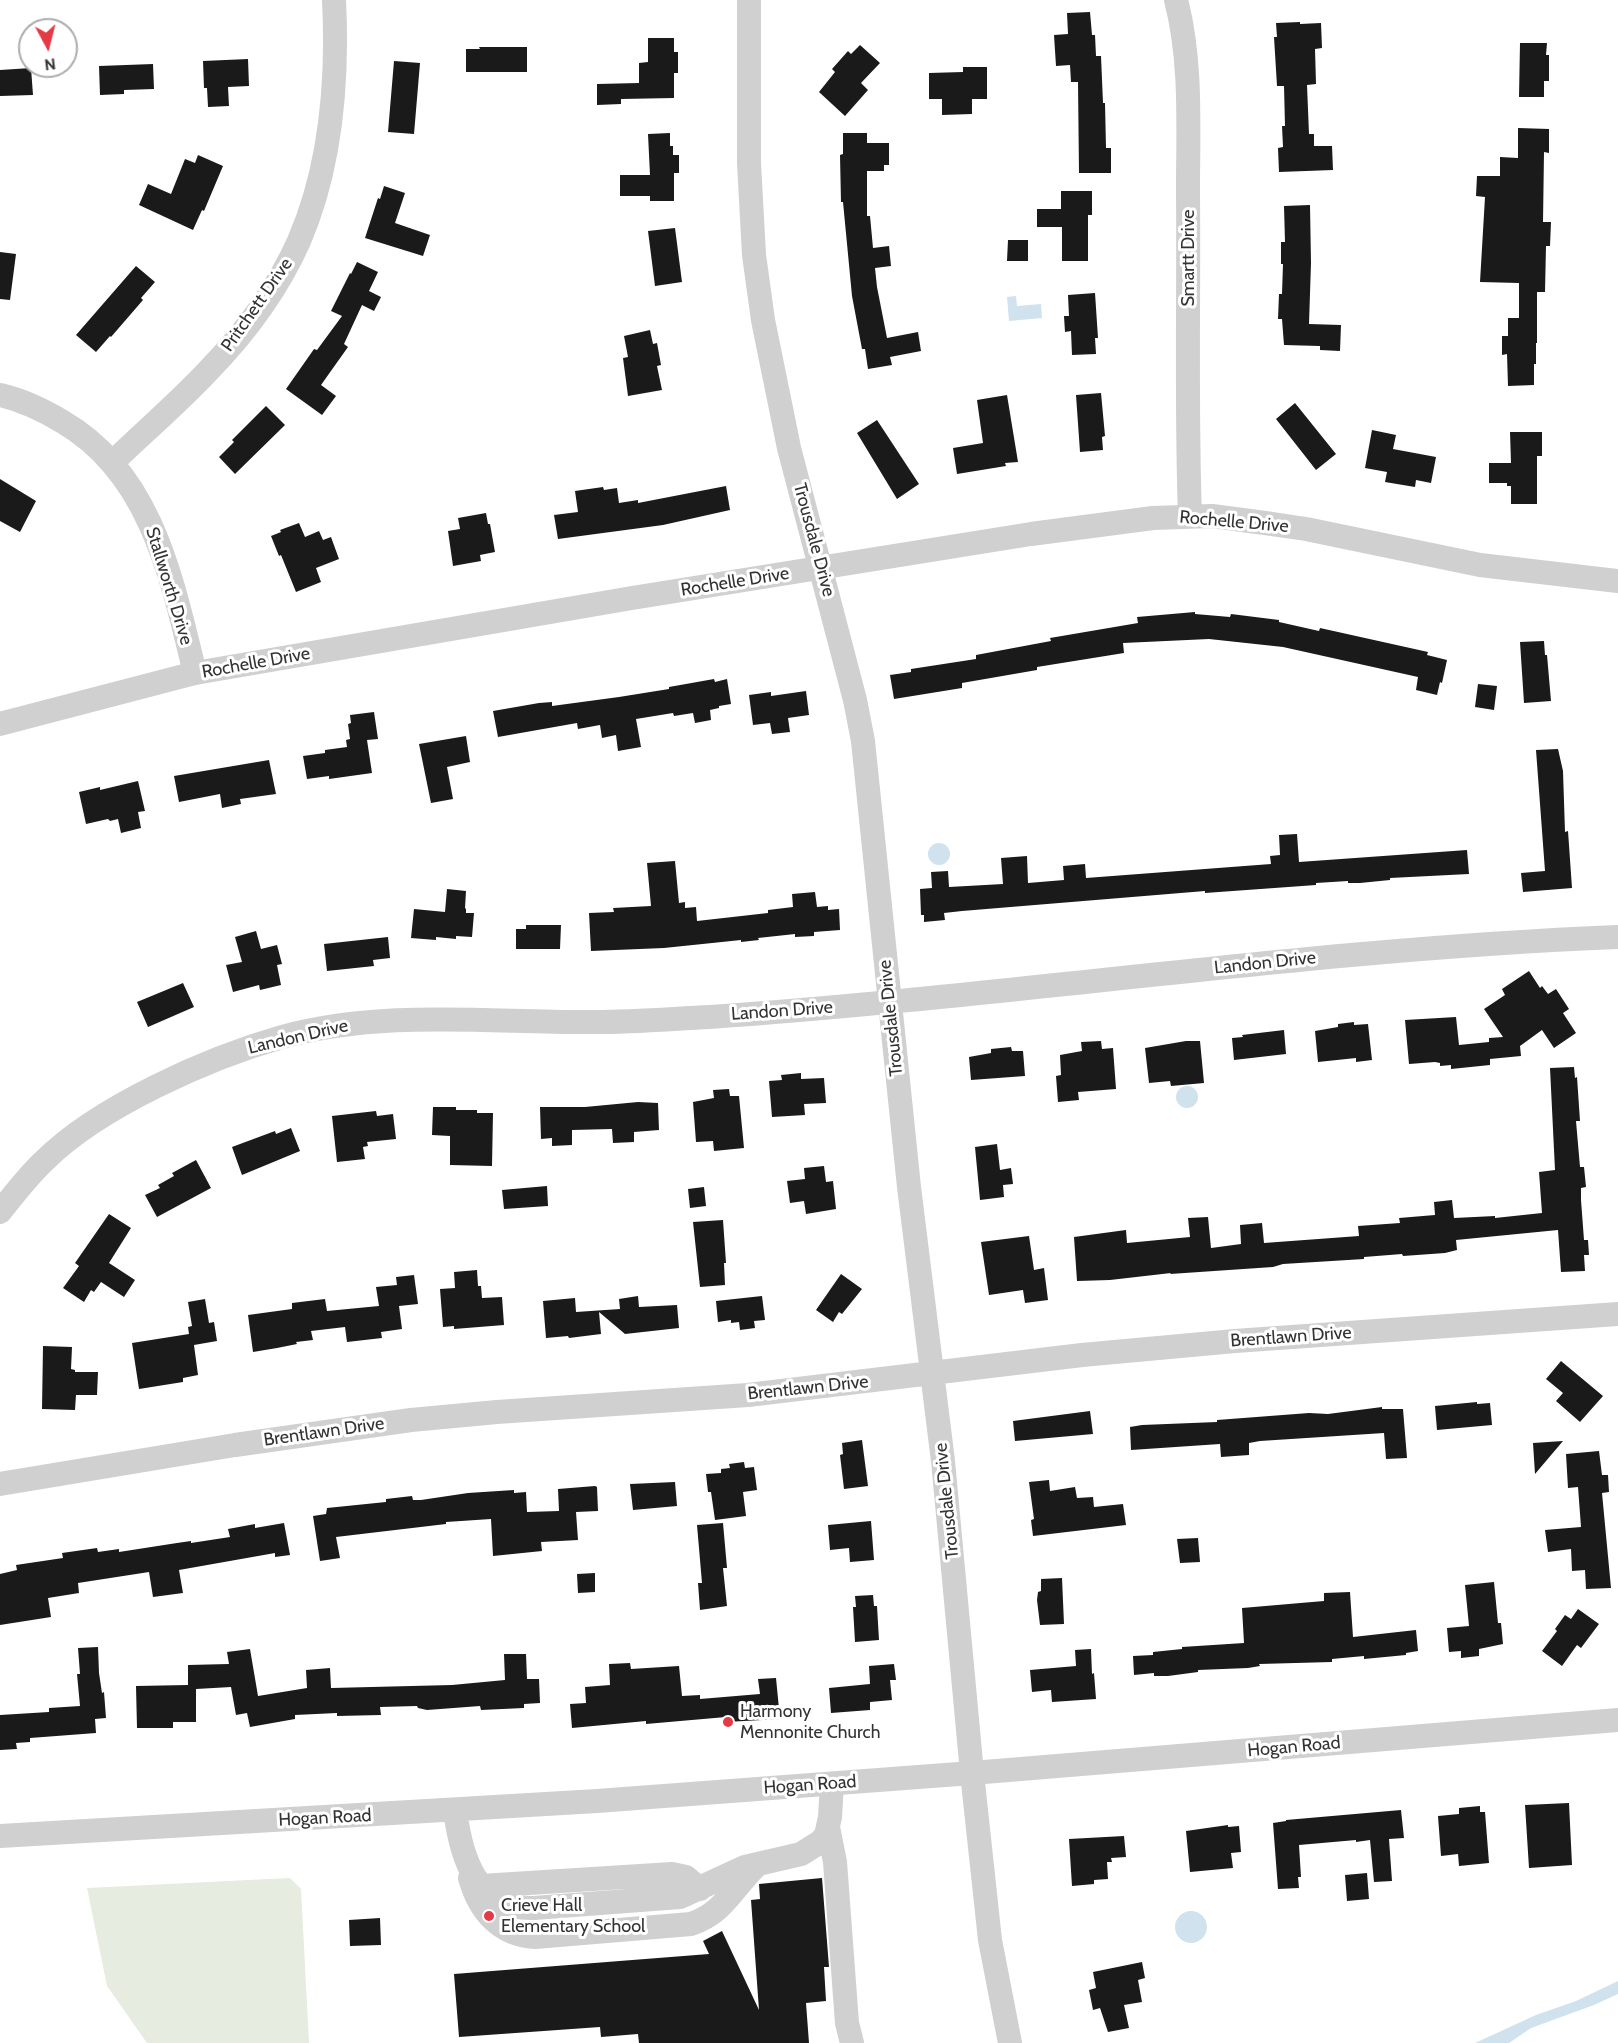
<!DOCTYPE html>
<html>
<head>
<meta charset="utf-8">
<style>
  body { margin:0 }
  #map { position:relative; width:1618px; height:2043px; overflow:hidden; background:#fff; font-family:Cabin,sans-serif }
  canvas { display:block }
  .north { position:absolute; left:18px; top:18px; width:60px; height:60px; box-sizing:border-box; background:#fff; border:2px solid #adadad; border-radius:50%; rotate:173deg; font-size:16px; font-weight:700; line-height:24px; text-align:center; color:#333 }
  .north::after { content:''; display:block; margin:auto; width:21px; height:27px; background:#e63946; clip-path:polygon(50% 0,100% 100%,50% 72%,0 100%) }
</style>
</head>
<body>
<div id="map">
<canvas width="1618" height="2043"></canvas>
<div class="north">N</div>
</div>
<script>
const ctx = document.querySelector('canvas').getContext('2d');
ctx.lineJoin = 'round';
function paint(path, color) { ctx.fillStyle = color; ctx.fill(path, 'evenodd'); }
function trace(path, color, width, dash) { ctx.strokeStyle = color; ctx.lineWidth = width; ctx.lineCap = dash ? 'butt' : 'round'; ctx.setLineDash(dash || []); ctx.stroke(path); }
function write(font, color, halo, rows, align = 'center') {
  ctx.font = font + ' Cabin,sans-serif'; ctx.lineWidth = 6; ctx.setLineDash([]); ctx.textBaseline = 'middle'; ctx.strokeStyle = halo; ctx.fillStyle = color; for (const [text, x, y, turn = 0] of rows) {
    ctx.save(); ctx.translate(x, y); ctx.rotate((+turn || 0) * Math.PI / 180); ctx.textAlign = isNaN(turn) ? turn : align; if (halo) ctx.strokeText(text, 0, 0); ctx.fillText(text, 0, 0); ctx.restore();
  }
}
const green = new Path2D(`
  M290,1878L301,1889L309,2043H147L107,1986L87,1888Z`);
const water = new Path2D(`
  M1016,296L1017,306L1041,304L1042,318L1009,321L1007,297Z
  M928 854a11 11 0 1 1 22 0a11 11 0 1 1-22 0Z
  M1176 1097a11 11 0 1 1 22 0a11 11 0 1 1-22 0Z
  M1175 1927a16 16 0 1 1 32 0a16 16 0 1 1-32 0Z
  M1618,1981V1994L1594,2005L1531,2028L1509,2043H1475L1536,2015L1576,2001Z`);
const building = new Path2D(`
  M1090,12L1092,35H1095L1096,56H1101L1103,103H1105L1106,148H1111V173H1079L1078,82H1071L1070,65L1056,66L1054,35L1068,34L1067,13Z
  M1300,22V24L1321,23L1322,48L1315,49L1316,84L1307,85L1309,134H1314V146H1332L1333,170L1279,172L1278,148L1283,147L1282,126H1285L1284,86H1277L1274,37H1277L1276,23Z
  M648,38H674V52H678V73H674V98L621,99V104L597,105V84L639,83V63L648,62Z
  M1520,43H1547L1546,55H1549V81H1544V97H1519Z
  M860,45L880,63L861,83L868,90L845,116L819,92L835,72L832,69L848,51L851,54Z
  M479,47H527V72H466V49H480Z
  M248,59L249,86L228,87L229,106L208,107L207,88H204L203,61Z
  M394,61L420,63L414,134L388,132Z
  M153,64L154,89L124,90V94L100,95L99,66Z
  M963,67H987V99H972V114L942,115V99H929V73L963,72Z
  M31,68L33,95L0,96V70Z
  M1518,128L1549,129V153L1544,152L1543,222H1551L1550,246H1546L1545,292H1537V343H1536V364H1534V385L1508,386L1507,354L1502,355V336H1508V318H1519V283L1480,282L1485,197L1476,196L1477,176H1500V157L1518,158Z
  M670,133V146H673V155H679V173H674V201H650V196H620V175H650L648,134Z
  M843,133H867V143H889V165H884V171H867V216H870L873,248L889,246L891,266L875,268L877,287L887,338L918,332L921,351L890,357L892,365L868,369L865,349H862L852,296L843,202H841L840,155L843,154Z
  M198,155L223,166L204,211L202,210L193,230L139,205L148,184L171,194L185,159L195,163Z
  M384,186L405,193L395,223L430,235L423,256L365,238L378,198L380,199Z
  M1061,191H1092V215H1088V261H1062V227H1037V209H1061Z
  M1310,205L1311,263L1309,324L1341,325L1340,351L1320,350V346L1284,345L1282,319H1278L1279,294H1282L1283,264H1281V242H1285L1284,206Z
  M675,228L682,282L655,286L648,231Z
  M1008,240H1028V261H1007Z
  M0,252L16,254L10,300L0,299Z
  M357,262L378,272L369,291L381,297L374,311L362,305L344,344L348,347L321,385L336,396L322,415L286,389L314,349L317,350L342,316L331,311L350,273L351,274Z
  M136,266L155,282L141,298L143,300L111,337L110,336L96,352L76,335Z
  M1095,293L1098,338H1095L1096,354L1072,355L1071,331L1065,332L1064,316H1069L1068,295Z
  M650,330L653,344L657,343L661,365L657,366L662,390L628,396L623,358L628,357L624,336Z
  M1101,393L1105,436L1102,437L1103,450L1080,452L1076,395Z
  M1007,395L1018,462L1005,463L1006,466L957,474L953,448L983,443L977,400Z
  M1295,403L1336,454L1316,470L1276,419Z
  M266,406L285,425L235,474L219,457L234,442L232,440Z
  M877,420L919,484L897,499L857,433Z
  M1372,430L1396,435L1393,449L1436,457L1431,483L1416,480L1415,487L1385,482L1387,472L1365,468Z
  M1510,432H1542V456H1537V504H1511V486H1507V483H1489V463H1511Z
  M0,479L36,501L20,532L0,521Z
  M726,486L730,510L663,525L558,539L554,515L578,512L575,491L603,487L604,490L617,488L619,503L638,500V503Z
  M486,513L488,524H490L495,552L480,555L481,561L453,566L448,531L460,529L458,518Z
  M299,523L305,537L319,531L323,540L331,537L339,559L316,568L321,582L296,592L281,555L279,556L271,536L281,532L280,530Z
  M1195,612V614L1230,617L1231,614L1279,620V622L1319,631L1320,628L1428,652L1427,655L1447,660L1442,683L1440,682L1437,695L1416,690L1418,677L1283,647L1209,639L1123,643L1124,653L1037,667V670L962,683V688L894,699L890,675L911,672V669L976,659V655L1051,641L1050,638L1138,623L1137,617Z
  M1544,641L1545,655H1547L1551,701L1524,703L1520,642Z
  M714,679L715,682L727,679L731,704L719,706V708L710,710L711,720L695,723L693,713L674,716L673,713L636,719L641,747L618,751L616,735L602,738L600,725L578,729L577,723L498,737L493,711L539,703L552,702V706L619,697L669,689V687Z
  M1478,684L1497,686L1494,710L1475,707Z
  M806,691L809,715L788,718L790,732L772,734L770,723L753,725L749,695L771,692V696Z
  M374,712L378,739L367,740L372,773L329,779V776L307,779L303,756L325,753V750L347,747L346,740L350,739L348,724L351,723L350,715Z
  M466,736L470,762L447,767L453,799L431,803L419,744Z
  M1558,749L1563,771L1565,832L1568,831L1572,888L1523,892L1521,873L1545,871L1536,750Z
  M269,760L276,794L240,799L241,804L222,808L220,794L179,802L174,776Z
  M138,781L145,811L138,812L141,828L121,833L118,819L110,821L108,819L86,824L79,792L100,787V790Z
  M1297,834L1299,862L1467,850L1469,874L1390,878V880L1360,883H1348V881L1316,883V885L1205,893V891L962,911L944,913L945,920L924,922V915H921L920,889L932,888L931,872L948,871L949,887L1003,884L1001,858L1027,856L1028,883L1064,880L1063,866L1085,864L1086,878L1271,864L1270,856L1280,855L1279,835Z
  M675,861L679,903L685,902V908L696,907L697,921L768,913V910L793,907L792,894L815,892L817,907L828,906V910L839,909L840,930L814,932V936L795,937V934L758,938L759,940L741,942V940L664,948L591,951L589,913L614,912L613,908L651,906L647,863Z
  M447,889L466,891L465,908L466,909V913H474L472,937L456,936V939L436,937V940L411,938L414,909L445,912Z
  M526,925H561L560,949H516V929H526Z
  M256,931L261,949L277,945L282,964L277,965L281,985L260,990L259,985L233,992L226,965L242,962L235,937Z
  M388,937L390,958L373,960L374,966L327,971L324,944Z
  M1529,971L1540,988L1542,986L1548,994L1556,989L1569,1009L1563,1013L1576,1033L1554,1048L1542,1030L1520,1046L1521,1056L1490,1059V1065L1451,1069V1065L1440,1066V1063L1435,1062L1409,1064L1405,1020L1456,1017L1459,1045L1489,1042V1038L1503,1037L1484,1009L1505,995L1502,989Z
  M183,983L194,1007L148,1027L137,1002Z
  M1354,1022V1025L1368,1024L1372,1060L1356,1062V1058L1318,1062L1315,1031L1338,1027V1024Z
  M1284,1030L1286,1054L1234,1060L1232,1038L1243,1037L1242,1035Z
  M1101,1041L1102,1049L1113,1048L1116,1089L1078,1092L1079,1100L1058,1102L1056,1076L1061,1075L1060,1055L1082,1051L1081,1042Z
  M1186,1041H1200L1204,1083L1171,1086L1170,1081L1149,1083L1145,1048Z
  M1011,1047L1012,1051H1023L1025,1076L971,1080L969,1057L991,1053V1049Z
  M1574,1067L1575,1078L1577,1077L1580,1121H1576L1580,1167H1584L1586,1187L1581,1188V1200L1584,1240H1588L1589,1255H1584L1585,1271L1561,1272L1558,1230L1456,1240L1457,1250L1445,1253L1403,1256L1402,1254L1364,1257V1259L1283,1264L1273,1267L1170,1274L1171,1273L1110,1280L1077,1281L1074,1237L1126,1230L1127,1243L1190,1237L1188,1218L1208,1217L1211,1248L1241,1244L1240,1225L1262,1223L1264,1243L1359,1236L1358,1226L1400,1223L1399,1218L1435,1215L1434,1202L1452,1200L1454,1218L1495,1216V1218L1542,1213L1539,1172L1555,1170L1550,1068Z
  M801,1073V1079L824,1078L826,1103L804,1104L805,1115L772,1117L769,1081L782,1080L781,1075Z
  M729,1089L730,1096H739L744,1148L714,1151L713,1141L696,1142L693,1102L714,1098L713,1090Z
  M638,1102L658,1103L659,1130L634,1132V1142L613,1143L612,1129L572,1130V1145L552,1146V1138L541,1139L540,1107H585Z
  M433,1107H456V1110H477V1113H493L492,1166L450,1165V1136L432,1135Z
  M376,1111L377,1116L393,1114L396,1139L367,1142L368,1146L363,1147L365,1159L337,1162L332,1116Z
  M291,1128L300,1151L242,1175L232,1147L275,1131L276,1134Z
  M997,1144L1000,1170L1011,1168L1013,1184L1003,1185L1004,1197L980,1200L975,1147Z
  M196,1160L211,1188L157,1217L145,1195L160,1188L158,1185L174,1176L172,1173Z
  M824,1166L826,1182L833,1181L836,1209L806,1214L804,1201L790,1203L787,1181L805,1179L804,1168Z
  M547,1186L548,1206L504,1209L502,1190Z
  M704,1187L706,1206L690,1208L688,1189Z
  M109,1214L131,1228L109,1263L135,1280L124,1297L101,1282L94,1292L91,1290L84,1302L63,1288L79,1266L75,1263Z
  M723,1220L726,1263H724L725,1285L700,1287L693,1222Z
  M1029,1236L1034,1270L1044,1268L1048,1300L1025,1303L1023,1290L989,1295L981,1242Z
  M477,1270L478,1286H481L482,1298L502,1297L504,1325L454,1329V1326L443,1327L440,1289L455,1288L454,1272Z
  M841,1274L862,1289L842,1314L839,1312L833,1322L816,1310Z
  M414,1275L418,1304L399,1306L402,1329L381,1332L382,1338L347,1342L345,1327L311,1331L313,1340L296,1342L297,1344L277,1348L253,1352L248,1315L292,1309V1303L325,1299L327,1311L379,1306L376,1287L397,1285L396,1277Z
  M638,1296L639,1307L677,1305L679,1328L625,1334L599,1312L601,1334L569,1338L568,1336L546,1338L543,1301L575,1298L576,1312L620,1309L619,1299Z
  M762,1296L765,1320L754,1321L755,1328L740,1330L739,1322L731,1323V1320L718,1322L716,1301Z
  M205,1299L209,1323L214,1322L217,1341L194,1345L198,1375L183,1378V1382L139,1389L132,1343L189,1334L188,1327L192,1326L188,1302Z
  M43,1346L72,1347L71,1369L75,1370V1372H98L97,1395H76L75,1410L42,1409Z
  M1561,1361L1603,1396L1580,1422L1556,1401L1563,1393L1546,1379Z
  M1477,1402V1404L1490,1403L1492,1425L1437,1430L1435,1406Z
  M1382,1407V1409H1403L1407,1458L1386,1459L1384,1433L1260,1441L1249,1443V1455L1221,1457L1220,1444L1131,1450L1130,1427L1142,1425L1217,1422V1420L1309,1413L1328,1414Z
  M1090,1411L1093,1434L1015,1441L1013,1421Z
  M862,1440L868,1486L844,1489L840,1455L843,1454L842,1443Z
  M1563,1441L1535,1474L1533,1443Z
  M1599,1451L1602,1475H1608L1609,1492L1602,1493L1611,1588L1586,1589L1585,1570L1572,1571L1571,1549L1548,1552L1545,1530L1581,1527L1578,1487L1568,1488L1566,1454Z
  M744,1462L745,1468L754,1467L757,1490L743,1492L746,1516L715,1520L711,1492H708L706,1474L721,1473V1469L730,1468L729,1464Z
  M1049,1480L1050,1491L1075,1487L1077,1498L1093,1497L1094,1507L1123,1504L1126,1525L1033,1536L1031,1520L1034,1519L1029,1482Z
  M675,1482L677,1506L633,1510L630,1484Z
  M595,1486L597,1487L598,1511L576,1512L578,1540L541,1542L542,1551L493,1556L491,1519L446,1522V1524L336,1537L340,1558L320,1561L313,1516L326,1514L327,1508L386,1502V1499L412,1496L413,1500H421L468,1493L514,1490V1493L526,1492L527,1512L559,1511L558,1489Z
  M871,1521L874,1560L850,1562L849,1548L830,1550L828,1525Z
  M284,1523L290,1555L275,1557V1553L179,1570L183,1593L153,1597L149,1572L78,1583L79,1593L48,1598L51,1617L0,1625V1574L17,1570L16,1565L63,1558L62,1553L97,1548L98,1552L119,1549V1552L177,1543L191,1541V1543L230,1537L228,1529L255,1524V1528Z
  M723,1523L727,1568H723L727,1606L700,1610L698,1583H702L697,1525Z
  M1198,1538L1200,1562L1180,1563L1177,1539Z
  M595,1573V1592L578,1593L577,1574Z
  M1062,1578L1064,1624L1040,1625L1037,1600L1038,1592L1041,1591V1579Z
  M1494,1582L1498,1623H1501L1503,1644L1479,1649V1656L1461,1658V1651L1449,1652L1447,1628L1469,1626L1465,1585Z
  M1350,1592L1353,1637L1416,1630L1418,1651L1406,1653V1655L1364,1659V1656L1332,1659V1662L1259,1664L1260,1666L1248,1668L1198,1670V1672L1168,1676H1154V1673L1134,1675L1133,1656L1153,1655V1652L1182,1649V1647L1244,1643L1242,1608L1324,1601V1593Z
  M873,1595L874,1606H877L879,1640L855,1642L853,1607H856L855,1596Z
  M1578,1609L1599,1624L1581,1648L1577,1645L1562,1666L1542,1651L1557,1631L1555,1629L1565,1615L1571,1619Z
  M98,1647L99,1673L102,1693L104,1692L106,1718L95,1719L96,1733L30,1738V1742L16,1743L17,1749L0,1750V1715L49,1712V1708L80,1706L77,1674H80L78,1648Z
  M250,1649L258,1696L307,1688L306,1670L330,1668L331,1688L452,1685L505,1680L504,1654H526L527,1679H539L540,1703L524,1704V1708L481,1710L480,1706L427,1710L418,1708L417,1706L380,1707L381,1715L337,1716V1713L295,1715V1719L250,1727L247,1713L236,1715L231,1687L196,1689V1722H173V1728H137L136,1686L188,1685V1665L229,1664L227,1652Z
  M1091,1649L1092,1674L1094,1673L1096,1699L1052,1702L1051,1690L1032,1692L1030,1670L1076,1666L1075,1650Z
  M630,1663L631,1669L679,1666L682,1696L700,1695V1699L760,1694L758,1679L776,1678L780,1719L726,1722V1717L646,1724V1721L572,1728L570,1704L586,1703L585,1687L610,1685L609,1664Z
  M894,1664L896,1680H890L892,1700L870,1702V1710L831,1713L829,1688L870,1684L869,1666Z
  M1569,1803L1572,1865L1529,1868L1525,1805Z
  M1480,1806V1812H1485L1489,1863L1459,1866L1458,1854L1441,1856L1438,1816L1459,1814V1808Z
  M1401,1810L1404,1838L1389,1839L1392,1881L1374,1882L1370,1840L1356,1842V1840L1299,1845L1301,1877H1298L1299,1888L1278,1889L1273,1823L1286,1821V1820Z
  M1228,1825V1827L1239,1826L1241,1852L1231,1853L1233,1868L1190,1872L1186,1831Z
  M1124,1836L1126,1857L1111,1858L1112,1862H1107L1108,1879L1094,1880V1884L1072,1886L1069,1839Z
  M1367,1873L1369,1899L1347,1901L1345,1875Z
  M822,1878L829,1967H824L826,2001L806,2003L809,2043H639L638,2034L601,2037L600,2027L459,2037L454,1974L709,1954L703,1941L722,1931L759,2010L751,1900L760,1899L759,1884Z
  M380,1918L381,1945L350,1946L349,1920Z
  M1142,1962L1145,1978L1138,1980L1142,2002L1124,2005L1129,2028L1108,2032L1100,2008L1093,2010L1089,1990L1096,1988L1093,1972Z`);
const minor = new Path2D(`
  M749,0V163L754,255L763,320L789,448L855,700L863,741L909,1187L943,1461L972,1773L990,1940L1010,2043
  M1176,0C1192,61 1188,128 1188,191C1189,299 1186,408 1190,516
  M0,395C22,400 43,410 63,422C152,474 172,580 195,673
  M113,462C144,432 178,403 208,371C244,334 278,288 299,241C331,167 338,80 334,0
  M0,724L195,673L632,598L1031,534L1153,518L1212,516L1265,523L1306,529L1480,565L1618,581
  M0,1212C14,1194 28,1176 44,1161C98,1107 208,1058 282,1037C381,1010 483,1022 584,1022C626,1023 668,1019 710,1017C1013,996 1314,949 1618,937
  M0,1484L235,1445L411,1420L497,1412L748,1395L1082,1355L1235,1341L1618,1314
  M455,1810C461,1857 476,1910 534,1908L680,1897L745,1867L801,1854L820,1842L826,1835L830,1817L832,1784
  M828,1827L835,1862L847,2023L852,2043
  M0,1836L597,1801L972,1773L1618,1720
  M470,1878C479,1910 499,1935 535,1937L691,1924C725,1912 732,1889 756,1866
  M481,1886L672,1874L686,1877L700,1889`);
const markers = [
  [728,1722,6,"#e63946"],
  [489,1916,6,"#e63946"]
];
const streetNames = [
  ["Smartt Drive",1189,258,-90],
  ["Pritchett Drive",257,305,-55],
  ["Rochelle Drive",1234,522,5],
  ["Trousdale Drive",814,540,75],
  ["Rochelle Drive",735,582,-9],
  ["Stallworth Drive",169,586,73],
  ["Rochelle Drive",256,663,-10],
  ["Landon Drive",1265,963,-6],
  ["Landon Drive",782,1011,-4],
  ["Trousdale Drive",891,1018,-96],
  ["Landon Drive",298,1037,-13],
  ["Brentlawn Drive",1291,1337,-4],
  ["Brentlawn Drive",808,1388,-6],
  ["Brentlawn Drive",324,1432,-8],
  ["Trousdale Drive",947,1501,-96],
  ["Hogan Road",1294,1747,-5],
  ["Hogan Road",810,1785,-4],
  ["Hogan Road",325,1818,-3]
];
const poiNames = [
  ["Harmony",740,1712],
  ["Mennonite Church",740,1733],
  ["Crieve Hall",501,1906],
  ["Elementary School",501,1927]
];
paint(green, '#e6ecdf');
paint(water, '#cfe2ee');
paint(building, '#1a1a1a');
trace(minor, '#d0d0d0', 24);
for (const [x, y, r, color] of markers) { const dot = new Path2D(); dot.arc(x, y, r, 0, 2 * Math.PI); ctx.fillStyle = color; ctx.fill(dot); trace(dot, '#fff', 2); }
write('18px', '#333', '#fff', streetNames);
write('18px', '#333', '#fff', poiNames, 'left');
</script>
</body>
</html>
